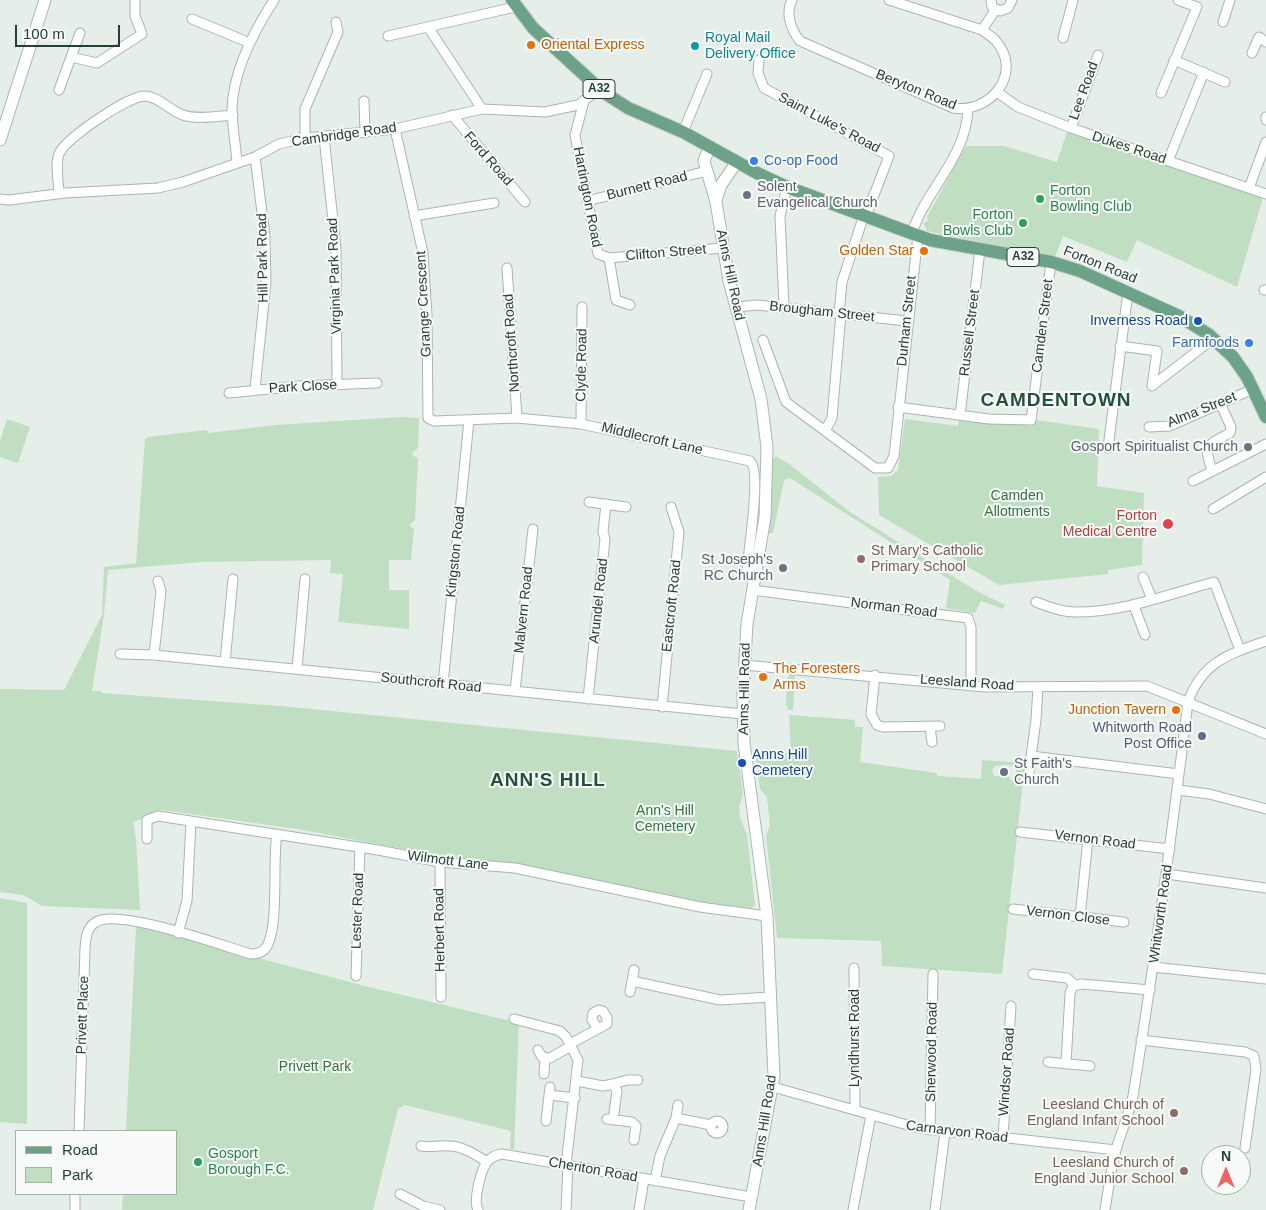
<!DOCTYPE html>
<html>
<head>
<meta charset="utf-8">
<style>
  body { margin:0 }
  #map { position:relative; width:1266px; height:1210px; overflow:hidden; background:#e6eee9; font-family:Arial,sans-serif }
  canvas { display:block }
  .legend { position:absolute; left:15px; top:1130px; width:162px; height:65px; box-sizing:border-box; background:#f7faf8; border:1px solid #a3b0a9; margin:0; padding:6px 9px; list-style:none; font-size:15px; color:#254033 }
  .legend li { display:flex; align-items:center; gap:10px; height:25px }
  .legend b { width:25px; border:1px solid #a3b0a9 }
  .north { position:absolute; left:1201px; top:1145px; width:50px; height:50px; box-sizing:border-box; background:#f7faf8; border:1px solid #a3b0a9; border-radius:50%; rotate:0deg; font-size:14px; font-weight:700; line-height:20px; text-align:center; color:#254033 }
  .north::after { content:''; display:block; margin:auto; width:18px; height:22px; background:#ec6866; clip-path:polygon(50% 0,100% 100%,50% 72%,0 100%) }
  .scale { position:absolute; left:15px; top:25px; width:105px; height:22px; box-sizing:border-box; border:2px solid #254033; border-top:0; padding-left:6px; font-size:15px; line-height:18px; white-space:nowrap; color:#254033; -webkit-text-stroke:4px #f7faf8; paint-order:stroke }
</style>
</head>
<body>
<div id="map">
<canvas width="1266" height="1210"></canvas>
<ul class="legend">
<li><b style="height:6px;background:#6ca288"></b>Road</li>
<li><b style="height:14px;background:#c0dec1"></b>Park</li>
</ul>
<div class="north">N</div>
<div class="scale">100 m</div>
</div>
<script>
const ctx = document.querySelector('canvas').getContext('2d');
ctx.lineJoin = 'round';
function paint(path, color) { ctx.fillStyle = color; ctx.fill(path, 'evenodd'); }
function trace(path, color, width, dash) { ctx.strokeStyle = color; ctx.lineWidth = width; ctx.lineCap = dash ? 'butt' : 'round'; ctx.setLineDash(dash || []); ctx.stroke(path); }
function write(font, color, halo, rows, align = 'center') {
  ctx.font = font + ' Arial,sans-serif'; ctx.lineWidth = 4; ctx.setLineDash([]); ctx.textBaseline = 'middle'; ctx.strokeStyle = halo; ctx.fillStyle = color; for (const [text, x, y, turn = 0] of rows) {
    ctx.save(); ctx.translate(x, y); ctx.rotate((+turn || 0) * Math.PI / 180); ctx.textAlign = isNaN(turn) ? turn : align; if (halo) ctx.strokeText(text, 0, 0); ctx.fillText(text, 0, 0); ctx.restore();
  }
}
const green = new Path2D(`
  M1067,132L1263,197L1237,287L1137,240L1127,262L1063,236L1055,257L927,231L923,223L928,221L927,217L966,146H1004L1057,162Z
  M400,417L419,418L418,448L412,453L413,456L418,458L415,520L410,524V527L414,528L411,560H389V590H409V629L338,622L343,574L330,573L331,560L201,562L108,570L104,615L92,691H101V693L281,706L737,751L743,794L739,807L740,818L747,835L755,905L752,908L696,902L498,863L436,855L297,829L162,810L133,822L136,839L140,910L42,906L23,895L0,892V689L64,690L102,615L104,567L136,563L145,439L148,437L207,430L208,433L275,425Z
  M7,419L30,427L18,463L0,457V441Z
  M905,419L958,426L959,419L1034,426L1036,420L1099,429L1097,486L1144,493L1142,565L1108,570V574L999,585L879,515L878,477L891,476L898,470Z
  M775,456L788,463L850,512L975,590L1005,605L1003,609L981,601L975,613L946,608L950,580L790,478L784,480L773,533H767L772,462Z
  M791,674H795L793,710H789L786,705L787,678Z
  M789,715L855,720V727H863L860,762L936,773L938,776L981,779L982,760L1025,763L1002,974L882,966L881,941L777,938L766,835L770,826L767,797L760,789L755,750L791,754ZM1004,765L1016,766V781L1010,780V777L994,776L992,770L995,766Z
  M0,898L27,903V1124L0,1122Z
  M136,926L369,987L519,1023L514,1149H510L511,1131L405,1105L398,1109L373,1210H122L123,1194H176V1131H126Z`);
const street = new Path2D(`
  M792,0C785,13 791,30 800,41L953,108C992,114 1024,71 995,40C991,36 986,33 982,30L889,0
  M991,0L992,7L1000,11L1008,8L1012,0
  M192,19L250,43
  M1223,22L1230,0
  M428,27L482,109
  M982,30L996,9
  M388,36L515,7
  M1063,38L1073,0
  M1252,53L1259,37L1266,42
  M71,57L80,33
  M759,60L758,73L764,88L889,156L866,216
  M1174,60L1225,82
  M59,90L71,57L97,63L142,34L135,16V0
  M997,92L1018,107L1071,128L1266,194
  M1161,93L1197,7L1178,0
  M364,101L365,133
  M584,101L575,135L598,254L609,258L723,248
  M452,115L525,202
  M1266,117V120
  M1071,128L1098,55
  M395,129L423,253L427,315L428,418L434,421L517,418L581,424L750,461C762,471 748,552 747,570L748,575L755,577
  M683,132L707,74
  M324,137L336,248L337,385
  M305,138V109L338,32L336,22
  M255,157L265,236L266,282L255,389
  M1168,161L1204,72
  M237,163C236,145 232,127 232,109C233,70 254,31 274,0
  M1249,188L1266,142
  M59,194C59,182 54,163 60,152C68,137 128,96 145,96C160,97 170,111 183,115C197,120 218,116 233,115
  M0,199L9,200L65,193L158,188L183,182L255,157L279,144L305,138L395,129L482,109L545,112L578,105L599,89
  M587,201L707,171
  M414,216L494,203
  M912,233C926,189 967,157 968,108
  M609,258L616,300L630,305
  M507,268L517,418
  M1264,290H1266
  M736,307L757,305L907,321
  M784,307L780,216L787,187
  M839,314L842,282L864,215
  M763,340L786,402L875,468H888L894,456L918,235
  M1120,346L1157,351L1152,386L1214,338
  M229,393L299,386L377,383
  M898,407L989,419L1031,420L1051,262
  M960,415L980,250
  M581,424L582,307
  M1149,427L1170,426L1253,389
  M825,431L832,418L841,314
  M1108,448L1128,292
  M1212,470C1203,445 1207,445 1230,433L1231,427L1221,405
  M1193,481L1266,444
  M589,502L626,507
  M1213,509L1266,477
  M1143,577L1152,599
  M752,590L968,618L971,627V686
  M1036,602C1049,607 1062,612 1076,612C1124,612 1169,594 1214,582L1240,650
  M1134,606L1145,635
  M120,654L154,655L743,714
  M154,655L161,591L158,581
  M225,662L233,579
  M744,665L985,687L1147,686L1266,734
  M297,669L305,579
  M875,675L871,714L877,725L883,727L940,726
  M443,684L469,420
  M515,691L533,529
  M588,699L605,539L603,532L606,504
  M662,707L679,532L671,507
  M930,727L932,742
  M1031,756L1179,774
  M1028,779L1036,720L1038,687
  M1178,790L1209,794L1266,809
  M1020,832L1170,849
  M147,839V820L158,816L378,850L440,862L515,868L700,907L767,916
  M440,862L441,997
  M1167,874L1266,888
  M1013,909L1124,922
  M1080,917L1088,839
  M178,933L187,901L191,821
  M1153,967L1266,979
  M854,968L855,1109
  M634,970L632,981L720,1000L771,997
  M1033,974L1067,978L1075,985
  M356,976L360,847
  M630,992L632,981
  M514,1019L560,1031L566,1037L578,1060L566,1165
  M1141,1040L1245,1052L1254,1056L1256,1069L1245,1148
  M570,1044L607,1024V1018L603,1011L599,1010L593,1013L592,1020L598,1029
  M538,1050L542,1057L550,1058L571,1046
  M1048,1062L1090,1066
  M1066,1064L1070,993L1073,986L1082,984L1150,990
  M544,1074L545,1058
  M577,1081L603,1086L613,1084L617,1091L613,1120
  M613,1084L627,1080H638
  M773,1087L918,1128L1116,1150
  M549,1095L575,1098
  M676,1118L678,1105
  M607,1119L632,1122L636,1126L634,1140
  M546,1121L550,1087
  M711 1127a6 6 0 1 1 12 0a6 6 0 1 1-12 0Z
  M930,1130L933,974
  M79,1131L85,949C86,938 86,928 96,922C119,908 223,946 251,954C256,954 261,953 265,949C280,931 272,860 277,834
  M1003,1138L1011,1006
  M421,1146C432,1148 439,1145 449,1146C463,1146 476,1155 487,1162
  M655,1181L660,1156L676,1118L711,1125
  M75,1194V1210
  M400,1194L423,1206L440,1210
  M478,1210C473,1201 481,1168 488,1161C492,1156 497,1155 502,1154L751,1197
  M566,1210L568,1165
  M639,1210L644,1179
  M853,1210L871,1115
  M935,1210L945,1132
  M1105,1210C1108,1190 1111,1170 1116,1150C1121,1132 1129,1115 1133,1096C1154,965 1172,834 1188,702C1202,662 1229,654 1266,641`);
const secondary = new Path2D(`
  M0,140L45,0
  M709,148L704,161L716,202L729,281L761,399L767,447L765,517L747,624L743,694L744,743L767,916L774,1076L749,1210
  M716,200L721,185L736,163`);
const primary = new Path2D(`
  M512,0L533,28L603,92L628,108L683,132L757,173L787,187L930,240L1051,262L1080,271L1179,316L1208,334L1233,357L1247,377L1266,417`);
const markers = [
  [531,45,5,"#e8710a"],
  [695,46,5,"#0f9aa8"],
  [754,161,5,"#3f7fe0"],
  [747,195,5,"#6b7280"],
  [1040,199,5,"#2e9e5b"],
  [1023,223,5,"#2e9e5b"],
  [924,251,5,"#e8710a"],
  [1198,321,5,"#1a4fb4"],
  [1249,343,5,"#3f7fe0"],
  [1248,447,5,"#6b7280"],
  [1168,524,6,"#e0444e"],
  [861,559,5,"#8d6e63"],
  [783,568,5,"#6b7280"],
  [763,677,5,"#e8710a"],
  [1176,710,5,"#e8710a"],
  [1202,736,5,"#5c6f8a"],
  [742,763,5,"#1a4fb4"],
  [1004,772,5,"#6b7280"],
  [1174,1113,5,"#8d6e63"],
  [198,1162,5,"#2e9e5b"],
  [1184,1171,5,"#8d6e63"]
];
const shields = [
  [599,89,32],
  [1023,257,32]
];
const shieldNames = [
  ["A32",599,89],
  ["A32",1023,257]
];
const cultureNames = [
  ["Royal Mail",705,38],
  ["Delivery Office",705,54]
];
const foodNames = [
  ["Oriental Express",541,45],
  ["Golden Star",914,251,"right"],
  ["The Foresters",773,669],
  ["Arms",773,685],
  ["Junction Tavern",1166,710,"right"]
];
const streetNames = [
  ["Beryton Road",916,90,22],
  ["Lee Road",1084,91,-70],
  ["Saint Luke's Road",829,123,28],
  ["Cambridge Road",344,135,-8],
  ["Dukes Road",1129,148,18],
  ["Ford Road",488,159,49],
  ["Burnett Road",647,186,-14],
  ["Hartington Road",587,197,79],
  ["Clifton Street",666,253,-5],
  ["Hill Park Road",263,258,-91],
  ["Forton Road",1100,265,22],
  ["Anns Hill Road",730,275,78],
  ["Virginia Park Road",335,276,-92],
  ["Grange Crescent",424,304,-93],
  ["Brougham Street",822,312,6],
  ["Durham Street",907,321,-84],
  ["Camden Street",1043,326,-83],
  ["Russell Street",970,333,-83],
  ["Northcroft Road",512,343,-94],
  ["Clyde Road",582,365,-89],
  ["Park Close",303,387,-3],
  ["Alma Street",1202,410,-22],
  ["Middlecroft Lane",652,439,13],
  ["Kingston Road",456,552,-84],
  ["Arundel Road",599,601,-84],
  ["Eastcroft Road",672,606,-84],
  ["Norman Road",894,608,7],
  ["Malvern Road",524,610,-84],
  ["Southcroft Road",431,683,6],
  ["Leesland Road",967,683,4],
  ["Anns Hill Road",745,689,-89],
  ["Vernon Road",1095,840,7],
  ["Wilmott Lane",448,861,7],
  ["Lester Road",358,911,-88],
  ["Whitworth Road",1161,914,-82],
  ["Vernon Close",1068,916,7],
  ["Herbert Road",440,930,-91],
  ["Privett Place",83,1015,-88],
  ["Lyndhurst Road",855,1038,-90],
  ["Sherwood Road",932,1052,-89],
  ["Windsor Road",1007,1072,-86],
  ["Anns Hill Road",765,1121,-81],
  ["Carnarvon Road",957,1132,7],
  ["Cheriton Road",593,1170,10]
];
const shopNames = [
  ["Co-op Food",764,161],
  ["Farmfoods",1239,343,"right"]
];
const worshipNames = [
  ["Solent",757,187],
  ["Evangelical Church",757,203],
  ["Gosport Spiritualist Church",1238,447,"right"],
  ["St Joseph's",773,560,"right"],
  ["RC Church",773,576,"right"],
  ["St Faith's",1014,764],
  ["Church",1014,780]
];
const leisureNames = [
  ["Forton",1050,191],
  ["Bowling Club",1050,207],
  ["Forton",1013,215,"right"],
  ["Bowls Club",1013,231,"right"],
  ["Gosport",208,1154],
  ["Borough F.C.",208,1170]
];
const transitNames = [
  ["Inverness Road",1188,321],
  ["Anns Hill",752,755,"left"],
  ["Cemetery",752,771,"left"]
];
const parkNames = [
  ["Camden",1017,496],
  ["Allotments",1017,512],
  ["Ann's Hill",665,811],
  ["Cemetery",665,827],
  ["Privett Park",315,1067]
];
const healthNames = [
  ["Forton",1157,516],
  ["Medical Centre",1157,532]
];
const educationNames = [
  ["St Mary's Catholic",871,551,"left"],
  ["Primary School",871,567,"left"],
  ["Leesland Church of",1164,1105],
  ["England Infant School",1164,1121],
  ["Leesland Church of",1174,1163],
  ["England Junior School",1174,1179]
];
const serviceNames = [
  ["Whitworth Road",1192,728],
  ["Post Office",1192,744]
];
const districtNames = [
  ["CAMDENTOWN",1056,401],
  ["ANN'S HILL",548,781]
];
paint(green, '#c0dec1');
trace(street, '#a8b6af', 11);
trace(secondary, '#a5baae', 13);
trace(primary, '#c2cac6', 14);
trace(street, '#fff', 9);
trace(secondary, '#fff', 11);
trace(primary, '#6ca288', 12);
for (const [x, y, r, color] of markers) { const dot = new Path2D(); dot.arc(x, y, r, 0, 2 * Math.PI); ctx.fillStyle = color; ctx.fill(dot); trace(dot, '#f7faf8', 2); }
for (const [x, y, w] of shields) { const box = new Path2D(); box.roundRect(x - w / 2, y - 9.5, w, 19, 4); ctx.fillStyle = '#f7faf8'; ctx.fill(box); trace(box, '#254033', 1); }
write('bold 12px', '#254033', null, shieldNames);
write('14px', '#0d838f', '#f7faf8', cultureNames, 'left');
write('14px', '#c56008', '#f7faf8', foodNames, 'left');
write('14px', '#254033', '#f7faf8', streetNames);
write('14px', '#366cbe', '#f7faf8', shopNames, 'left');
write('14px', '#5b616d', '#f7faf8', worshipNames, 'left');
write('14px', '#27864d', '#f7faf8', leisureNames, 'left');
write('14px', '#164399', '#f7faf8', transitNames, 'right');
write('14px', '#31753b', '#f7faf8', parkNames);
write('14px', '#be3a42', '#f7faf8', healthNames, 'right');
write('14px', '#785e54', '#f7faf8', educationNames, 'right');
write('14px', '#4e5e75', '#f7faf8', serviceNames, 'right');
ctx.letterSpacing = '1px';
write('bold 19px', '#22523b', '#f7faf8', districtNames);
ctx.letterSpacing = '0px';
</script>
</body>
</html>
